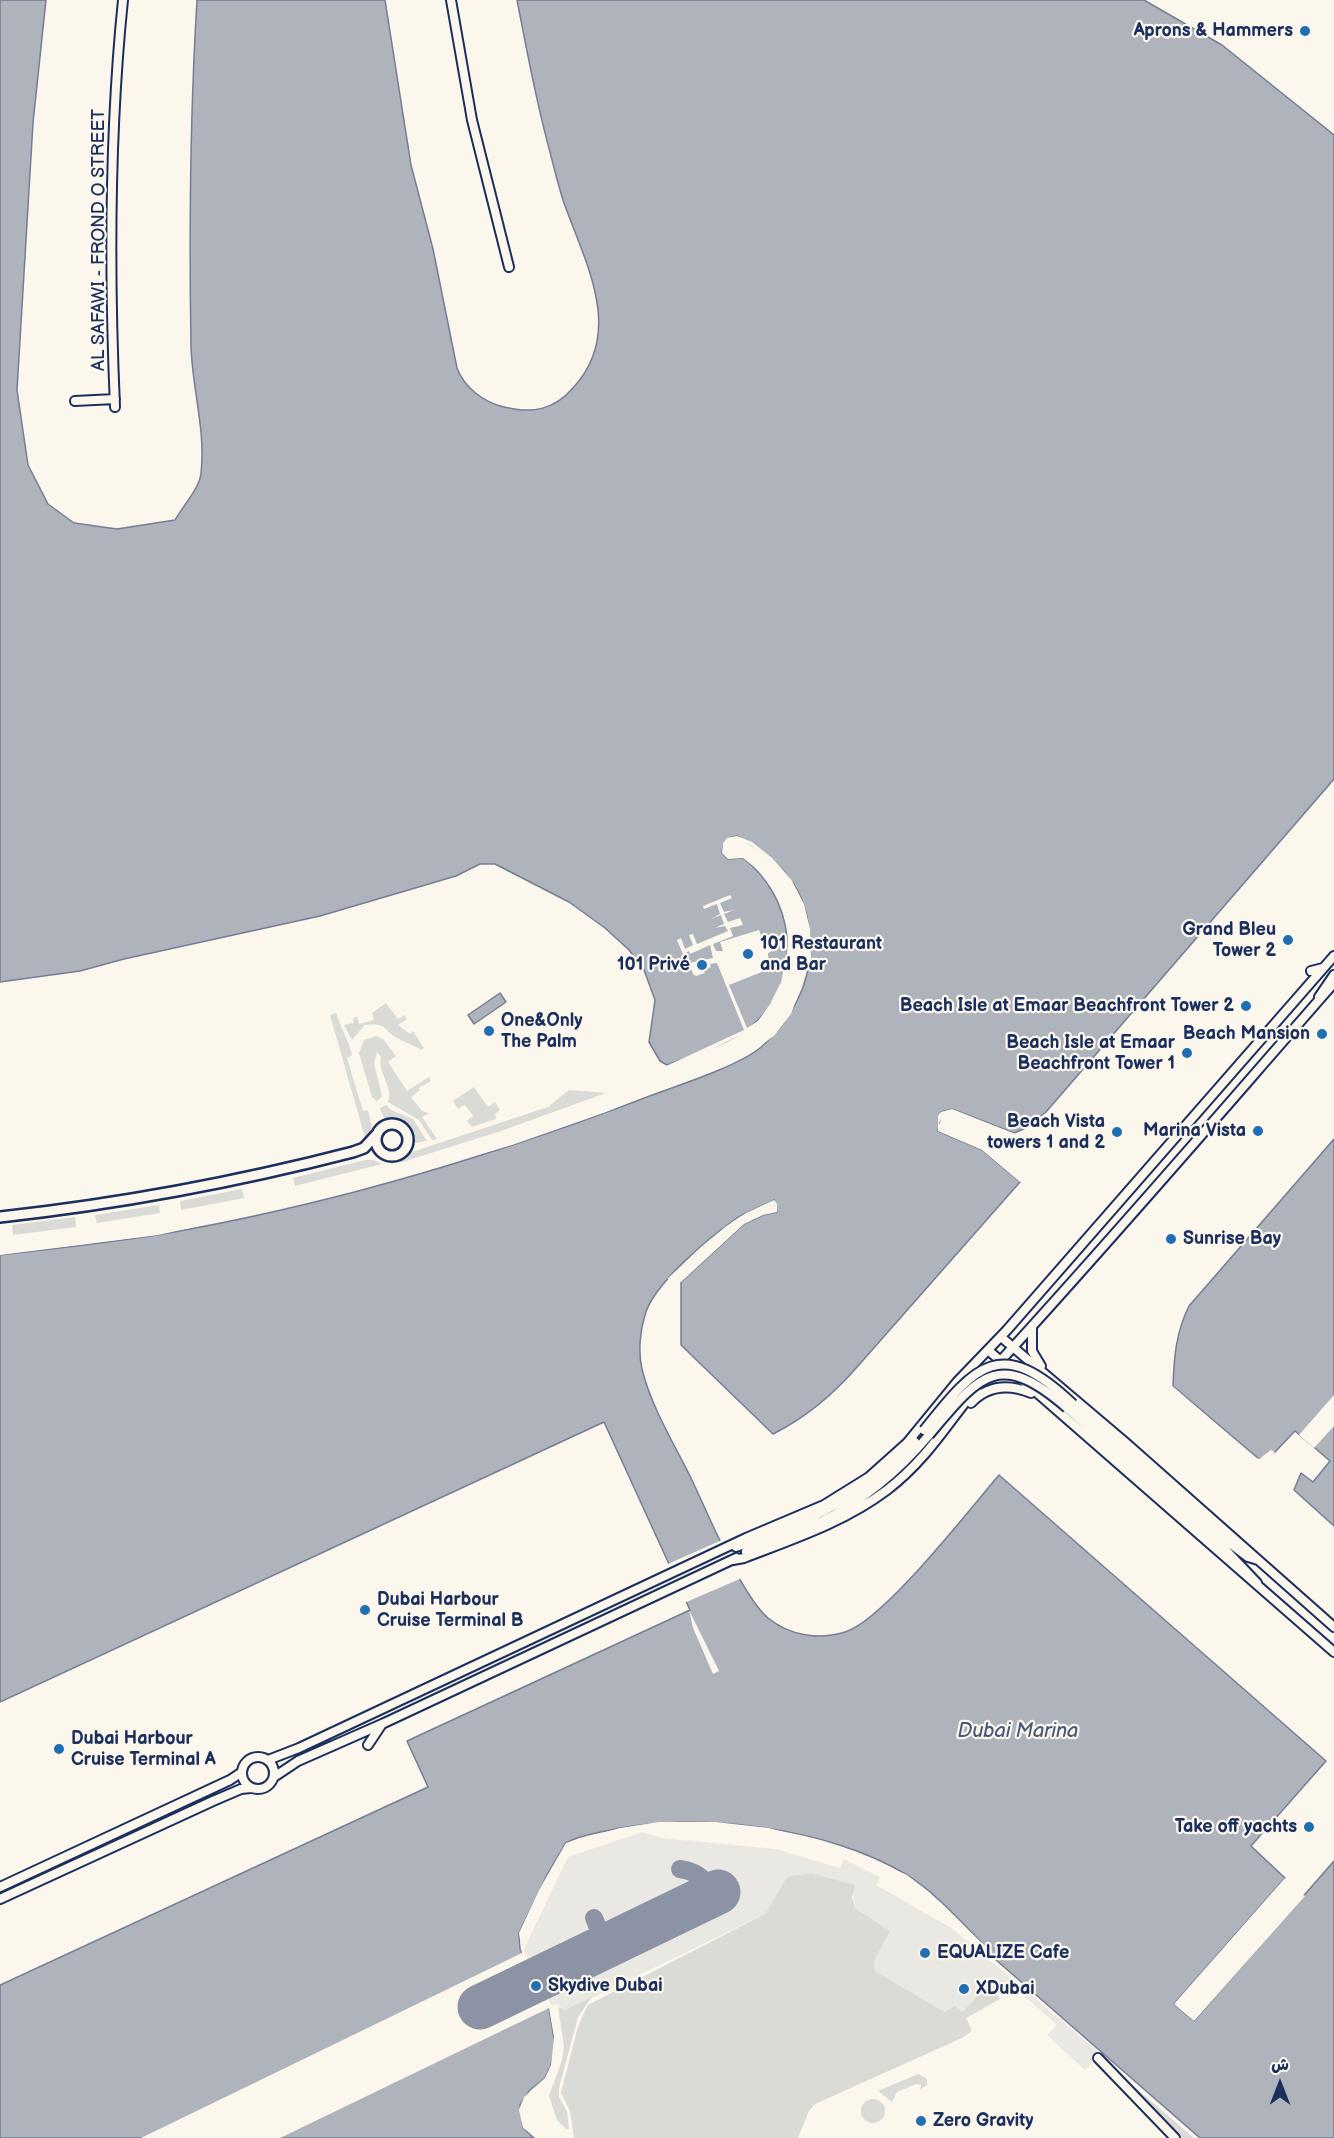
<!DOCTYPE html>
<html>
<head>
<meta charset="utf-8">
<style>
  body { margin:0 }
  #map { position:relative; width:1334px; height:2138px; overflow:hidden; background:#fbf7ec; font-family:"Balsamiq Sans","Playpen Sans Arabic",sans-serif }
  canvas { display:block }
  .north { position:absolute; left:1250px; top:2054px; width:60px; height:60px; -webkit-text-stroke:4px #fbf7ec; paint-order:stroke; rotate:0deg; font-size:16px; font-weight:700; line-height:24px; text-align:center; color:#1b2f5e }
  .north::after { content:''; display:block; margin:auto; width:21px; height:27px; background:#1b2f5e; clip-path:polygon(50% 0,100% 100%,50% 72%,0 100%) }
</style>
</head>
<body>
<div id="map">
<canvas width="1334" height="2138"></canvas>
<div class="north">ش</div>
</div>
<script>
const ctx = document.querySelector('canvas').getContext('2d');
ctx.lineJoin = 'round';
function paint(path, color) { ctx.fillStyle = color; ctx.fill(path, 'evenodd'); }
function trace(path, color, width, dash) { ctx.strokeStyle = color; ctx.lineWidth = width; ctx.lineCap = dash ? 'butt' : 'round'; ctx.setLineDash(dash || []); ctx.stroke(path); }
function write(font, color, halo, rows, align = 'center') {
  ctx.font = font + ' "Balsamiq Sans",sans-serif'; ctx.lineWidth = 4.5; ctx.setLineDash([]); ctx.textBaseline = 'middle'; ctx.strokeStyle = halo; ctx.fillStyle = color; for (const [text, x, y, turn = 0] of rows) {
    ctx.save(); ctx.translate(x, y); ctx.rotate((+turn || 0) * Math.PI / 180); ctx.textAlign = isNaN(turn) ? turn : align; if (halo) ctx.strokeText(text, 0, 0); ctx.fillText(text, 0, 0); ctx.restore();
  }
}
const built = new Path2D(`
  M642,1832L661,1838L776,1849L840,1868L844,1859L880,1877L876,1885L953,1929L1101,2054L1085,2070L1047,2035L1057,2025L1019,1991L1011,1994L1002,1985L962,2012H945L875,1971L874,1961L890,1931L855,1908L853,1890L787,1878L765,1914L565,2011L557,2004L141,2138L522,1953L568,1857Z`);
const green = new Path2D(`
  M386,1003L398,1019L404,1015L407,1019L398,1025L410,1034L413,1031L424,1048L421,1050C414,1045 406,1043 399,1039C383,1031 388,1022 365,1025L352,1040L344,1025L354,1023L353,1018L357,1017L359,1024L374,1020L372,1013Z
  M336,1013C341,1029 349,1041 352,1055L347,1058L363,1111L368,1110L373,1132L366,1141L330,1015Z
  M376,1036L383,1039L396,1056L388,1062L407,1091L429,1077L431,1081L418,1088L420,1090L411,1097L422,1111L429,1113L422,1117L437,1139L432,1140L419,1120L388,1102C394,1087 377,1073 381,1057L377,1052L374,1063L382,1096L377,1101L372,1097L359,1053L364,1040Z
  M474,1087L488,1107L495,1102L500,1110L495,1114L496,1119L472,1127L467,1121L473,1116L465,1105L458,1109L453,1101Z
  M569,1090L606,1093L501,1131L399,1163L412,1152L548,1107Z
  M386,1105L391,1110L413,1119L427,1141L415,1143C404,1124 407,1123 385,1120L380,1108Z
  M365,1160H373L382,1164L295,1186L293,1178Z
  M242,1189L244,1198L181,1210L180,1201Z
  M159,1205L160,1213L97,1223L95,1215Z
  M75,1217L76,1227L13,1235L12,1225Z
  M811,1873L855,1885L852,1897L855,1908L890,1931L874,1961L875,1971L945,2012L955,2006L962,2012L993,1981L1005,1988L998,1995L1000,1999L966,2018L972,2031L962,2038L815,2104L809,2111L798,2138H574L570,2111L561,2093L578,2026L588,2005L765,1914L787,1877Z
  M592,1997L578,2017L559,2088V2097L567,2111L569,2129H566L557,2120L549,2096L562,2060L564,2046L558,2007L565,2010Z
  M918,2074L927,2079V2085L920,2090L921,2085L916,2084L897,2092L892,2102L878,2091Z
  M1123,2077L1194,2138H1179Z
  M861 2111a12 12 0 1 1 24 0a12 12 0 1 1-24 0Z`);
const water = new Path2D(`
  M0,0H46L33,123L17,390L28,465L48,504L74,523L117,529L175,520C182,507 200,488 201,473C206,431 192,388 191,346C189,230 190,116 197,0H385L411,165L433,249L457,368C464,387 483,402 504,407C532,414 554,410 573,388C626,331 584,261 563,200C558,184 554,168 550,152C536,102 527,51 517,0H1144L1222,45L1334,135V779L1046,1112L1026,1128L1014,1133L952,1109L941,1112L938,1131L982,1150L1020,1182L858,1366C833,1395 807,1417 773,1434L681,1345V1282L744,1224L763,1215L777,1212L774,1200C762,1207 749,1210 737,1218C711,1236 653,1284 645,1315C640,1331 638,1352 642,1369C651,1406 673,1442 690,1476C707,1511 741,1595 768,1618C790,1636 819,1640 845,1632C883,1621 969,1510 999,1475L1326,1761L1251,1846L1285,1878L1174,2004L1194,2021L1334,1861V2138H1200L988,1953V1949C963,1924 937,1894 907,1875C829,1827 694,1810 606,1831C592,1834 578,1836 566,1843L547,1875L519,1933L520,1949L549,2008L555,2045L551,2065L545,2078L530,2090L520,2105L523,2128L534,2138H0V1985L428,1787L407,1741L690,1610L604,1422L0,1702V1255C52,1249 105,1243 157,1235C320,1207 484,1159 639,1100C670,1088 735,1068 760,1048C790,1023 812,983 810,942C808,886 782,863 737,836C725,838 723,841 722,853L728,859L743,858C793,896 805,973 758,1020C736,1043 696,1053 667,1065L660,1061L649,1042L655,1000L644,970L629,950L605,928L569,902L495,864H480L456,876L320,916L124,959L80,971L0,982Z
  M500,993L506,1002L474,1024L468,1015Z
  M1334,1139V1526L1294,1490L1301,1473L1313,1482L1330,1461L1295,1431L1275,1452L1259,1459L1173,1386C1174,1357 1176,1332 1189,1306Z`);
const pier = new Path2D(`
  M737,836L752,842L772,858L791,879L804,904L810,929L811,958L791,1014L774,1036L744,1057L606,1112L512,1145L351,1192L158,1235L0,1255V1252L158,1232L350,1189L511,1142L605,1109L743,1054L772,1034L789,1013L808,958L807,929L801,905L789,881L770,860L750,845L737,839L729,841L725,852L729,856L744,855L759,867L775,886L786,910L791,932L790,957L784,983L773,1006L760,1023L749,1031L700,1055L668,1068L664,1067L744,1030L717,963L710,964L711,967L703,970L705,973L696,976L693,974L689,963L713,958L710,945L690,954L689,951L683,954L677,940L681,938L685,949L693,945L689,935L693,934L697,944L728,931L725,926L715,928L724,924L721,915L711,919L720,914L717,904L704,909L703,906L730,895L732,898L720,903L724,912L734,910L724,914L728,922L740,918L743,925L730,928L733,936L713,944L716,951H723L720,942L759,930L762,938L768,936L774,950L768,953L769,969L729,985L747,1028L758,1021L770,1004L781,982L787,956L788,932L783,911L773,888L757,869L743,858L728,859L722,853L723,843L727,838Z
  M952,1109L1018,1135L1013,1136L951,1112L943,1114L939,1123L943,1131L971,1141L997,1157L1022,1180L1020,1182L982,1150L938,1131V1116L941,1112Z
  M774,1200L777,1204V1212L763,1215L744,1224L681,1282L678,1280L742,1221L762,1212L774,1210L775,1205L771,1204L739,1220L672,1279H667L652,1298L667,1279L725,1227L746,1213Z
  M1170,1384L1254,1457L1259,1459L1271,1450L1275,1452L1263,1461L1252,1459L1171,1388Z
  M1334,1395V1426L1314,1448L1299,1435Z
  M722,1540L742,1578L684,1603L668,1564Z
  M689,1610L719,1671L713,1674L693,1628Z
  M659,1822H715L769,1828L853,1851L907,1875L929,1892L988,1949V1953L927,1894L905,1878L852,1854L796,1837L745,1828L659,1825L620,1830L574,1842L565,1848L522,1934L523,1948L552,2006L557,2028L558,2046L551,2073L523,2106L526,2127L537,2138L523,2128L519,2110L524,2097L545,2078L551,2065L554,2037L549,2008L280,2138H141L522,1953L519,1933L539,1890L566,1843L620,1828Z
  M1285,1878L1287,1880L1178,2004L1193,2017L1302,1894L1305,1896L1194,2021L1174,2004Z`);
const taxiway = new Path2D(`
  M680,1869C694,1871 711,1879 707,1895
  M676,1912C684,1901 694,1884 709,1889L712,1896L709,1901L689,1906
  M594,1918L602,1937V1946L596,1951`);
const runway = new Path2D(`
  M480,2007L718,1892`);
const minor = new Path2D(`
  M451,0L472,120L509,267
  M75,401L115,399
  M115,407C109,271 109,136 123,0
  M1311,971L1323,968
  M1319,997L1334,975
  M1032,1327V1351L1041,1366
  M1001,1337L1125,1442L1334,1627
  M988,1350L1334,1652
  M971,1403C988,1385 1009,1384 1031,1393
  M1073,1404L1223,1538L1248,1557L1258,1560
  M1067,1408L1220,1544L1257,1583
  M736,1547C804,1525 867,1495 915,1442
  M746,1552C770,1541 796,1533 820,1522C863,1501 899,1471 929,1435
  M733,1560L744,1558C793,1539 843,1523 887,1490C934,1454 955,1409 994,1368C1110,1242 1221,1112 1334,983
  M368,1745L382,1724
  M242 1773a16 16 0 1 1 32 0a16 16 0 1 1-32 0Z
  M268,1760L299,1748L746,1538L824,1505L869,1477L907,1443L957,1382L1007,1330L1334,956
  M274,1777L298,1761L382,1724L736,1558
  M0,1887L230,1780L242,1772
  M0,1899L213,1801L241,1789L251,1788
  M1098,2058L1175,2138`);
const major = new Path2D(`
  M376 1140a16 16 0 1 1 32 0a16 16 0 1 1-32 0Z
  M0,1217C119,1204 237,1182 353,1152L364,1148L376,1135`);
const minorBridge = new Path2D(`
  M924,1430C977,1363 1001,1336 1073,1404
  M929,1435C979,1376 998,1348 1067,1408`);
const markers = [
  [1305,31,6,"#1f6fb2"],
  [1288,940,6,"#1f6fb2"],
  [748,954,6,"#1f6fb2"],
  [702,965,6,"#1f6fb2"],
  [1246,1006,6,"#1f6fb2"],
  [489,1031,6,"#1f6fb2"],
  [1322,1034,6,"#1f6fb2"],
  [1187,1053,6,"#1f6fb2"],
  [1258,1131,6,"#1f6fb2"],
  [1117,1132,6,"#1f6fb2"],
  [1171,1239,6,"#1f6fb2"],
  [365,1610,6,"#1f6fb2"],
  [59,1749,6,"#1f6fb2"],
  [1309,1827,6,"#1f6fb2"],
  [925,1953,6,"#1f6fb2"],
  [536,1986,6,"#1f6fb2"],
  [964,1989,6,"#1f6fb2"],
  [921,2121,6,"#1f6fb2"]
];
const poiNames = [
  ["Aprons & Hammers",1293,31],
  ["Grand Bleu",1276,930],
  ["Tower 2",1276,951],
  ["101 Restaurant",760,944,"left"],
  ["and Bar",760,965,"left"],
  ["101 Privé",690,965],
  ["Beach Isle at Emaar Beachfront Tower 2",1234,1006],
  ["One&Only",501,1021,"left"],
  ["The Palm",501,1042,"left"],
  ["Beach Mansion",1310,1034],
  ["Beach Isle at Emaar",1175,1043],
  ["Beachfront Tower 1",1175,1064],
  ["Beach Vista",1105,1122],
  ["towers 1 and 2",1105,1143],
  ["Marina Vista",1246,1131],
  ["Sunrise Bay",1183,1239,"left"],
  ["Dubai Harbour",377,1600,"left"],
  ["Cruise Terminal B",377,1621,"left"],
  ["Dubai Harbour",71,1739,"left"],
  ["Cruise Terminal A",71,1760,"left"],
  ["Take off yachts",1297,1827],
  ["EQUALIZE Cafe",937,1953,"left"],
  ["Skydive Dubai",548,1986,"left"],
  ["XDubai",976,1989,"left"],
  ["Zero Gravity",933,2121,"left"]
];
const streetNames = [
  ["AL SAFAWI - FROND O STREET",99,240,-90]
];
const waterNames = [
  ["Dubai Marina",1018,1732]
];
paint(built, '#eae8e2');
paint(green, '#dadad7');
paint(water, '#afb3bb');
trace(water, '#747e96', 1.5);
paint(pier, '#fbf7ec');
trace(taxiway, '#8b93a5', 18);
trace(runway, '#8b93a5', 45);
trace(minor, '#1b2f5e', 12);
trace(major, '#1b2f5e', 14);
trace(minor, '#fbf7ec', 8);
trace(major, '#fbf7ec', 9);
trace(minorBridge, '#1b2f5e', 12, []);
trace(minorBridge, '#fbf7ec', 8);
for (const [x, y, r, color] of markers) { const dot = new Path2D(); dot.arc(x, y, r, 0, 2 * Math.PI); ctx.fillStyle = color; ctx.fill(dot); trace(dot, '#fbf7ec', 2); }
write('bold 18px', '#1b2f5e', '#fbf7ec', poiNames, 'right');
write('18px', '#1b2f5e', '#fbf7ec', streetNames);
write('italic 20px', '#47577a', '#fbf7ec', waterNames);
</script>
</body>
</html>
